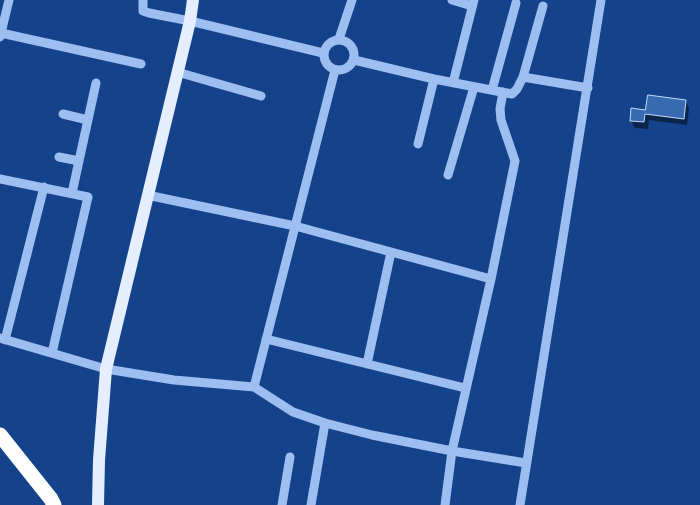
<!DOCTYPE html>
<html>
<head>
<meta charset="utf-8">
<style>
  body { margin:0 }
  canvas { display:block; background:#14438b }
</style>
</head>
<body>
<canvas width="700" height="505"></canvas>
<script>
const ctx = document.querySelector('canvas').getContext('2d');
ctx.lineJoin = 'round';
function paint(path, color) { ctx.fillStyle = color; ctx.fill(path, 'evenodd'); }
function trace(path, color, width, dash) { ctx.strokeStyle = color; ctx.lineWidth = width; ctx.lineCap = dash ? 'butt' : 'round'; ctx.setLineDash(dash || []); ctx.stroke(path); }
const shadow = new Path2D(`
  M685,101L689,108L687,125L649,120L648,129L635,128L631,120L647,112Z`);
const building = new Path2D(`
  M648,95L686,100L684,119L645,114L644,122L630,121L631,108L645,110Z`);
const minor = new Path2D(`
  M143,0V11L149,13L190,21L323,53
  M452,0L472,6
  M1,33L141,64
  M0,37L9,0
  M339,39L352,0
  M324 55a15 15 0 1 1 30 0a15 15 0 1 1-30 0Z
  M354,60L434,79L512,94L517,89L523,77L588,88
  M177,72L261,96
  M523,77L543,6
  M453,83L474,0
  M492,90L516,3
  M63,114L88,120
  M418,144L434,79
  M59,157L79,161
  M448,175L474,87
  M0,179L88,197L52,353
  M72,193L96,83
  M147,195L295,226L491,279
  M0,338L106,369L174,380L254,387L293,412L325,423L372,435L452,451L526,463
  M266,339L465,388
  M5,340L44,187
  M367,364L391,252
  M254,387L335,70
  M282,505L290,457
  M311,505L325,423
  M445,505L452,451L491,279L515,161L501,120L500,109L503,92
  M520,505L601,0`);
const major = new Path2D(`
  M98,505L99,460L106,369L190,21L193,0`);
const highway = new Path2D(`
  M0,435L51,499L54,505`);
paint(shadow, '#0007');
paint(building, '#386ab2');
trace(building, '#c2dafb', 1);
trace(minor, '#9cbef0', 9);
trace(major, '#e4eeff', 12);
trace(highway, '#fff', 15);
</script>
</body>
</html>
